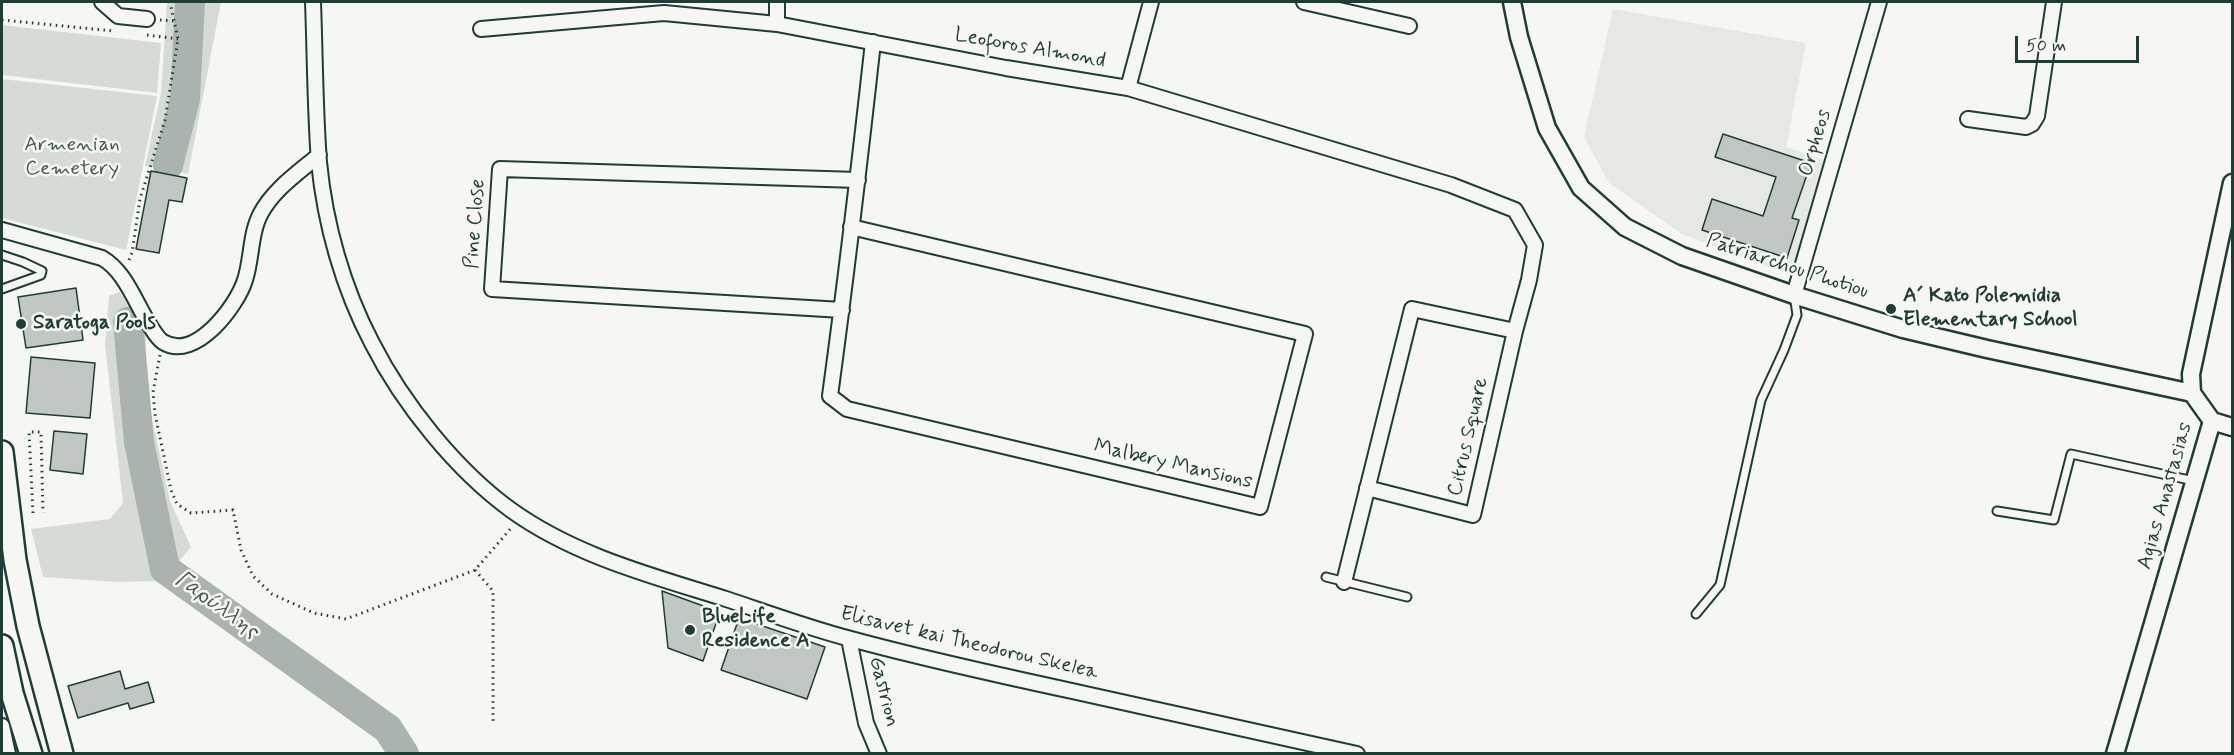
<!DOCTYPE html>
<html>
<head>
<meta charset="utf-8">
<style>
  body { margin:0 }
  #map { position:relative; width:2234px; height:755px; overflow:hidden; background:#f6f6f2; font-family:Mynerve,sans-serif }
  canvas { display:block }
  .frame { position:absolute; inset:0; border:3px solid #1f3d34; pointer-events:none }
  .scale { position:absolute; left:2015px; top:36px; width:124px; height:27px; box-sizing:border-box; border:3px solid #1f3d34; border-top:0; padding-left:8px; font-size:18px; line-height:21px; white-space:nowrap; color:#1f3d34; -webkit-text-stroke:4px #f6f6f2; paint-order:stroke }
</style>
</head>
<body>
<div id="map">
<canvas width="2234" height="755"></canvas>
<div class="frame"></div>
<div class="scale">50 m</div>
</div>
<script>
const c = document.querySelector('canvas').getContext('2d');
c.lineJoin = 'round';
function paint(path, color) { c.fillStyle = color; c.fill(path, 'evenodd'); }
function trace(path, color, width, dash) { c.strokeStyle = color; c.lineWidth = width; c.lineCap = dash ? 'butt' : 'round'; c.setLineDash(dash || []); c.stroke(path); }
function label(font, color, halo, rows, align = 'center') {
  c.font = font + ' Mynerve,sans-serif'; c.lineWidth = 5; c.setLineDash([]); c.textBaseline = 'middle'; c.strokeStyle = halo; c.fillStyle = color; for (const [text, x, y, turn = 0] of rows) {
    c.save(); c.translate(x, y); c.rotate((+turn || 0) * Math.PI / 180); c.textAlign = isNaN(turn) ? turn : align; if (halo) c.strokeText(text, 0, 0); c.fillText(text, 0, 0); c.restore();
  }
}
const built = new Path2D(`
  M1613,9L1806,43L1786,147L1827,161L1790,275L1682,234L1609,183L1584,137Z`);
const green = new Path2D(`
  M167,2H221L188,174L145,166L161,93Z
  M2,25L161,43L157,93L2,75Z
  M2,79L157,96L126,250L2,218Z
  M120,292L146,334L145,386L170,501L191,547L162,581L118,582L43,577L31,529L110,519L123,503L105,344L109,296Z`);
const river = new Path2D(`
  M168,165L185,99L190,2
  M128,322L139,442L165,569L388,729L404,754`);
const building = new Path2D(`
  M1723,134L1811,163L1792,218L1799,220L1787,258L1702,230L1712,199L1763,216L1776,177L1715,157Z
  M151,171L187,178L182,202L169,200L159,253L136,249Z
  M76,288L83,340L26,348L18,297Z
  M31,357L95,363L90,418L26,413Z
  M54,431L87,434L83,474L50,470Z
  M662,591L720,612L703,661L668,648Z
  M739,618L825,647L807,699L721,670Z
  M120,671L125,689L148,682L154,702L130,709L128,703L78,718L68,686Z`);
const path = new Path2D(`
  M2,20L114,31
  M160,20L174,21
  M147,35L178,39
  M129,260L132,253L140,199L165,120L178,39L170,2
  M160,355L153,392L155,414L171,490L177,504L191,513L233,510L241,550L253,576L272,594L314,613L346,619L475,570L512,527
  M33,513L29,432H41L43,513
  M475,570L493,591V724`);
const service = new Path2D(`
  M2,255L23,262L42,271L41,275L2,289
  M1997,511L2054,520L2071,454L2194,481
  M1326,577L1407,597
  M1696,614L1720,585L1761,400L1784,350L1797,315L1794,295`);
const minor = new Path2D(`
  M102,2L118,16L147,19
  M313,2C315,55 315,109 319,162C325,224 343,288 372,343C403,404 456,470 511,510C575,556 653,576 726,599C768,613 809,628 851,639C924,659 998,675 1072,691C1167,712 1262,733 1357,754
  M777,2V24
  M1304,2L1409,26
  M481,29L664,13L777,24L1006,68L1128,88L1451,185L1515,210L1535,245L1529,280L1515,331L1473,515L1367,488
  M1128,88L1151,2
  M1968,119L2026,127L2032,124L2037,116L2054,2
  M851,227L1305,334L1260,507L847,409L830,396C846,278 860,160 873,42
  M2,230L102,258C125,271 135,302 149,324C153,330 157,338 163,342C195,362 237,306 245,280C252,259 250,233 261,213C274,189 298,173 319,155
  M1794,295L1879,2
  M842,310L492,289L500,169L858,180
  M1344,582L1412,309L1515,331
  M849,639L866,723L879,754
  M2,726L8,754`);
const tertiary = new Path2D(`
  M1512,2L1519,37L1547,128L1581,188L1625,227L1682,256L1794,295L1903,329L1987,349L2192,393
  M2212,421L2192,393L2191,374L2232,183
  M2212,421L2232,427
  M2115,754L2212,421`);
const primary = new Path2D(`
  M2,452L15,560L28,626L62,754
  M2,646L12,693L31,754`);
const markers = [
  [1891,309,6,"#1f3d34"],
  [21,324,6,"#1f3d34"],
  [690,630,6,"#1f3d34"]
];
const streetNames = [
  ["Leoforos Almond",1030,49,10],
  ["Orpheos",1816,143,-74],
  ["Pine Close",476,224,-86],
  ["Patriarchou Photiou",1787,267,18],
  ["Citrus Square",1469,437,-77],
  ["Malbery Mansions",1173,465,13],
  ["Agias Anastasias",2166,496,-74],
  ["Elisavet kai Theodorou Skelea",969,644,13],
  ["Gastrion",883,692,76]
];
const parkNames = [
  ["Armenian",72,146],
  ["Cemetery",72,170]
];
const poiNames = [
  ["A´ Kato Polemidia",1903,297],
  ["Elementary School",1903,321],
  ["Saratoga Pools",33,324],
  ["BlueLife",702,618],
  ["Residence A",702,642]
];
const waterNames = [
  ["Γαρύλλης",216,606,36]
];
paint(built, '#e6e8e4');
paint(green, '#d6dbd6');
trace(river, '#aab3ae', 30);
paint(building, '#c1c8c3');
trace(building, '#1f3d34', 1.5);
trace(service, '#1f3d34', 11);
trace(minor, '#1f3d34', 18);
trace(tertiary, '#1f3d34', 21);
trace(primary, '#1f3d34', 26);
trace(path, '#1f3d34', 3, [1.5, 4.5]);
trace(service, '#f6f6f2', 7);
trace(minor, '#f6f6f2', 14);
trace(tertiary, '#f6f6f2', 16);
trace(primary, '#f6f6f2', 21);
for (const [x, y, r, color] of markers) { const dot = new Path2D(); dot.arc(x, y, r, 0, 2 * Math.PI); c.fillStyle = color; c.fill(dot); trace(dot, '#f6f6f2', 2); }
label('21px', '#1f3d34', '#f6f6f2', streetNames);
label('21px', '#445d54', '#f6f6f2', parkNames);
label('bold 21px', '#1f3d34', '#f6f6f2', poiNames, 'left');
label('italic 22px', '#425a52', '#f6f6f2', waterNames);
</script>
</body>
</html>
